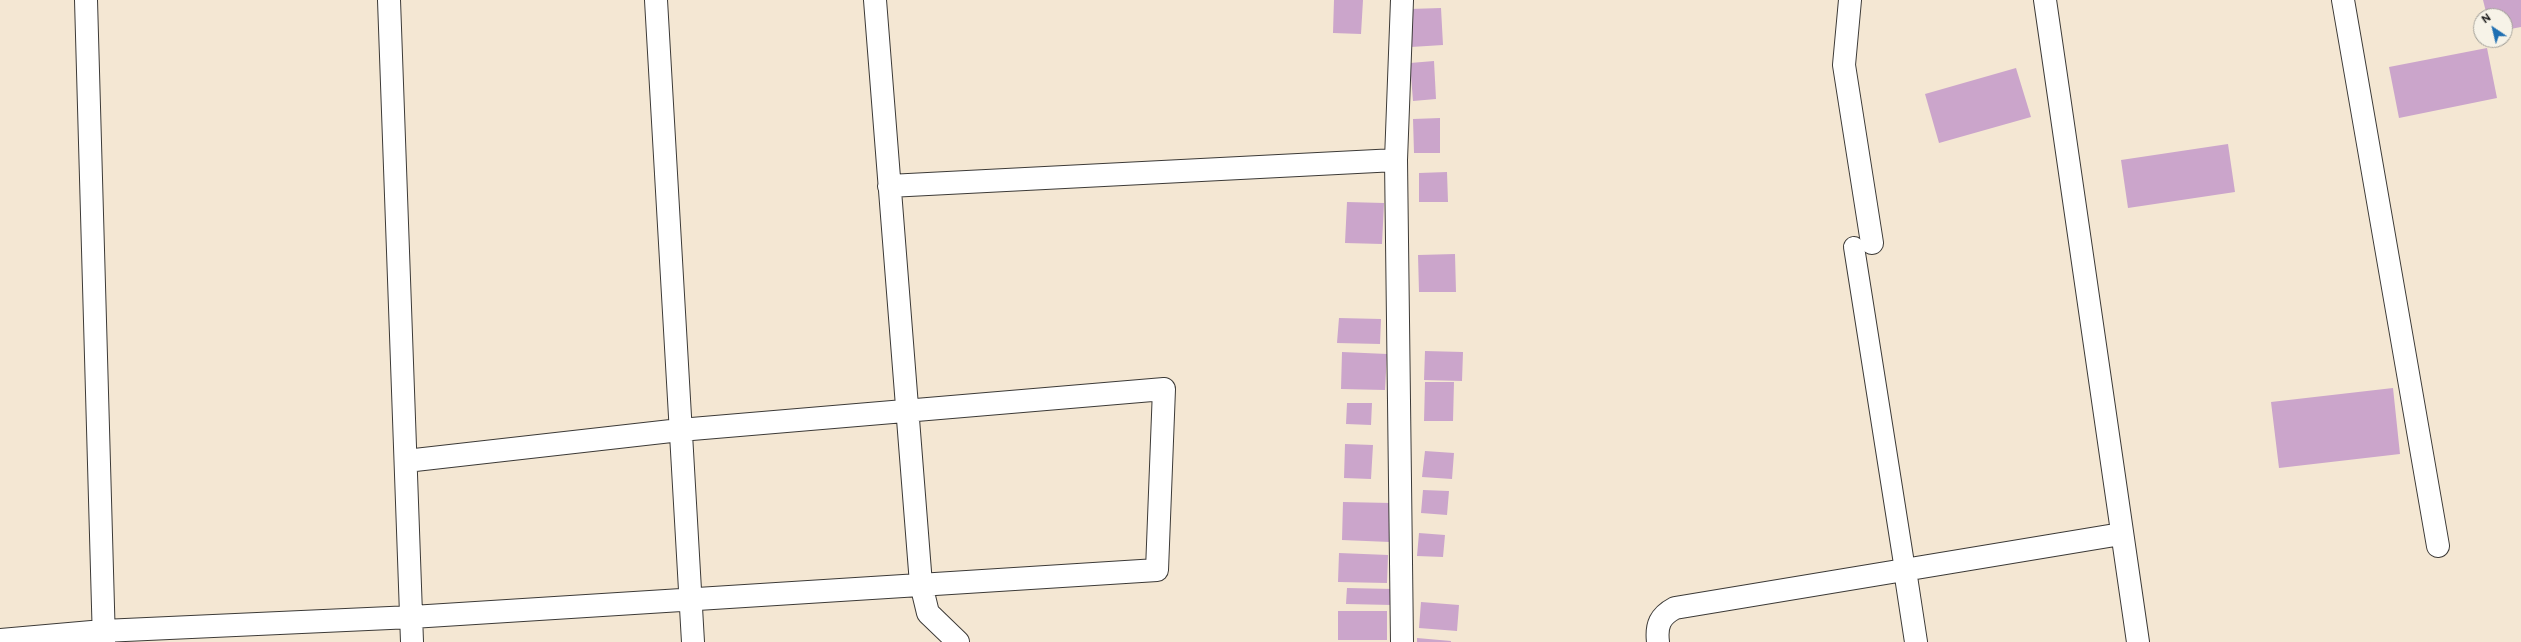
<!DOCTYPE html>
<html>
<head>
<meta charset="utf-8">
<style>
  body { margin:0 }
  #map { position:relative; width:2521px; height:642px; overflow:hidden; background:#f4e7d3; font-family:"Balsamiq Sans",sans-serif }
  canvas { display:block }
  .north { position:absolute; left:2473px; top:8px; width:40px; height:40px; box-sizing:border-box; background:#f7f3e8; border:1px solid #9f9d96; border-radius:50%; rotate:325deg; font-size:11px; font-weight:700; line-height:16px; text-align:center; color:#1c1c1c }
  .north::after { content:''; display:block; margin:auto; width:14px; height:18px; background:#1f6fb2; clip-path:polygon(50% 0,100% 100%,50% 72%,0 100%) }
</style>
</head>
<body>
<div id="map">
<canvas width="2521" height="642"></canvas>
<div class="north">N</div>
</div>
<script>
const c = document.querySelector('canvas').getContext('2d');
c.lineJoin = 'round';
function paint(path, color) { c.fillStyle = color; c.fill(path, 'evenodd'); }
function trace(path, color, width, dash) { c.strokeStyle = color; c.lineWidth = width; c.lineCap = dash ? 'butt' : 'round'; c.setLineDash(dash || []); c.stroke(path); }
const building = new Path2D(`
  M1334,0H1363L1361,34L1333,33Z
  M2483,0H2521V27L2505,30V16H2487Z
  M1441,8L1443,45L1411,47L1409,9Z
  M2487,48L2497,98L2399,118L2389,67Z
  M1434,61L1436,99L1413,101L1410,63Z
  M2016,68L2031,117L1939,143L1925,94Z
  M1440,118V153H1414L1413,119Z
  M2228,144L2235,192L2128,208L2121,160Z
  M1447,172L1448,202H1419V173Z
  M1347,202L1384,203L1382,244L1345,243Z
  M1455,254L1456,292H1419L1418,255Z
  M1339,318L1381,319L1380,344L1337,343Z
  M1425,351L1463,352L1462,381L1424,380Z
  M1342,352L1387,354L1385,390L1341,389Z
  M1425,382H1454L1453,421H1424Z
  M2393,388L2400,454L2279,468L2271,402Z
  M1347,403H1372L1371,425L1346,424Z
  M1345,444L1373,445L1371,479L1344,478Z
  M1425,451L1454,453L1452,479L1422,477Z
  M1423,490L1449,491L1447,515L1421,513Z
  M1343,502L1391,503L1390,542L1342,540Z
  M1419,533L1445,535L1443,557L1417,556Z
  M1339,553L1388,555L1387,583L1338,582Z
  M1347,588L1393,589L1392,605L1346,604Z
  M1421,602L1459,605L1457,631L1419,628Z
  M1338,611H1387V640H1338Z
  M1417,638L1451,641V642H1417Z`);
const lane = new Path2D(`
  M1854,247L1905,570`);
const street = new Path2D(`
  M86,0L104,642
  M389,0L412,642
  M656,0L693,642
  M875,0L921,584L928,613L958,642
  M1402,0L1396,160L1402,642
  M1850,0L1844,65L1872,243
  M2045,0L2138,642
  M2343,0L2438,546
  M889,186L1396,160
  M1905,570L1916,642
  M0,640L103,631L412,617L1157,570L1164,389L680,430L406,461
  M1658,642C1656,625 1660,616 1675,608L2121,534`);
paint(building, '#cba5cb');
trace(lane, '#3c3a37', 22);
trace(street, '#3c3a37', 24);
trace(lane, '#fff', 20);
trace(street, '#fff', 22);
</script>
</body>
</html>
